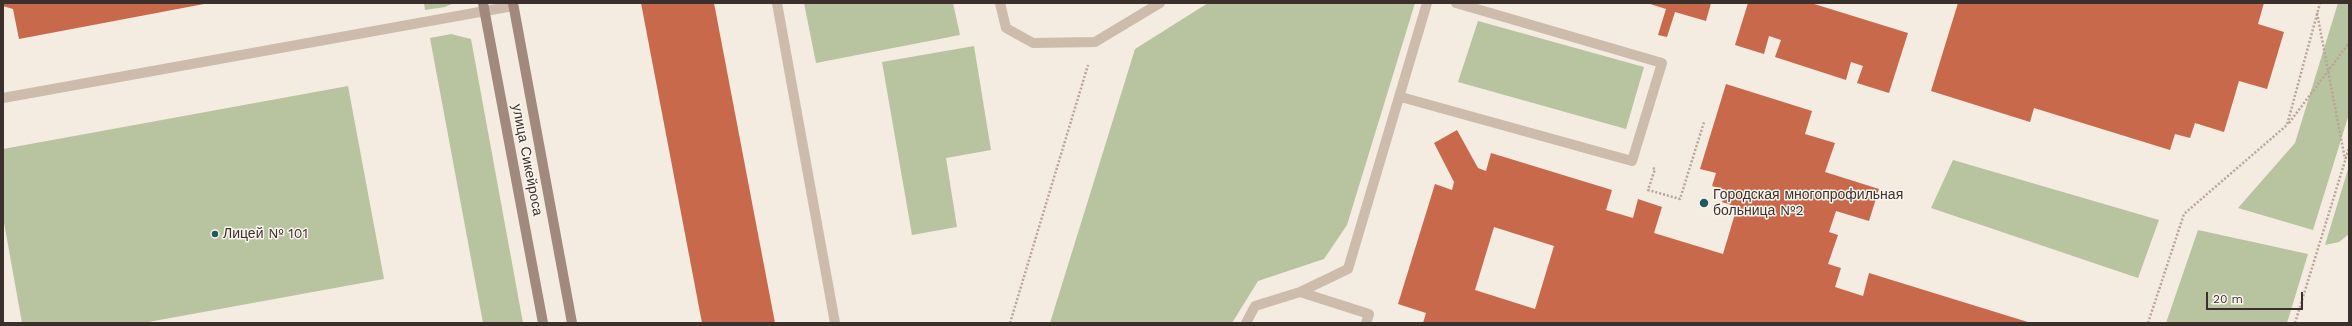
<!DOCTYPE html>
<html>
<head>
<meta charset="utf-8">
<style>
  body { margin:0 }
  #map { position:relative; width:2352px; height:326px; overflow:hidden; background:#f4ebe1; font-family:"Work Sans",sans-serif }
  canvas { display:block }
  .frame { position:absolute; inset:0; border:4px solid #3b302b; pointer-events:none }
  .scale { position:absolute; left:2206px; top:292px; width:97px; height:18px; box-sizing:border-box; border:2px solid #3b302b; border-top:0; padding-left:5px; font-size:12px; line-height:14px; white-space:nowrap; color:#3b302b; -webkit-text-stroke:3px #fbf5ee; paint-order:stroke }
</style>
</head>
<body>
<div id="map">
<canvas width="2352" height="326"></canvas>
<div class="frame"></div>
<div class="scale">20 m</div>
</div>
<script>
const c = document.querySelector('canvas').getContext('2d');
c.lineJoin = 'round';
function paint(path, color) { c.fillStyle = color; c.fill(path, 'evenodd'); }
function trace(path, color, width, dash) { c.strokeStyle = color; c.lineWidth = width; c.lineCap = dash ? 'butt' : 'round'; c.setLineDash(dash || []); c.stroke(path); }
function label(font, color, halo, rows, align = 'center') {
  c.font = font + ' "Work Sans",sans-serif'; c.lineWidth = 3; c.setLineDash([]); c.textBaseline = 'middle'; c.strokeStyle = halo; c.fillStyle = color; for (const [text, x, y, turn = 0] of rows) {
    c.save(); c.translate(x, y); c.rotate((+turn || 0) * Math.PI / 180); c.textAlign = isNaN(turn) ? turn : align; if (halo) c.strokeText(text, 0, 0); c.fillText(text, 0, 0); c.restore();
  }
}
const green = new Path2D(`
  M424,3H454L445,7L425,10Z
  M804,3H953L960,35L816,63Z
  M1208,3H1415L1347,225L1324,259L1258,281L1232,323H1050L1135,49Z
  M2338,3H2349V114L2313,230L2238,208L2295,143Z
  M1478,21L1644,67L1626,129L1458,82Z
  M451,34L471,39L523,323H483L430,38Z
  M974,46L991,150L946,158L957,227L912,235L882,62Z
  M348,86L384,279L143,323H22L3,217V149Z
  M1953,160L2159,220L2138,278L1931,208Z
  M2349,166V234L2339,242L2325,245Z
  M2198,230L2308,254L2287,323H2166Z`);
const building = new Path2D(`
  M3,3H204V4L19,39L13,9L3,6Z
  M641,3H714L775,323H702Z
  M1647,3H1711L1706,21L1675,12L1667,37L1658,35L1666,9Z
  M1748,3H1811L1908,33L1889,93L1857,83L1863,66L1851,62L1846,80L1775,57L1781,40L1769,36L1764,54L1735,45Z
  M1958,3H2264L2258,24L2284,32L2267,89L2239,81L2224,132L2195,123L2190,138L2175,134L2170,150L2034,108L2030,122L1931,91Z
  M1726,84L1812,111L1805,134L1835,143L1825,172L1879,189L1869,221L1836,211L1829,232L1838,235L1828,264L1841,268L1835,287L1863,296L1869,273L2031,323H1423L1426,313L1398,304L1435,184L1452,190L1454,182L1434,143L1457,130L1478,168L1486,171L1491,153L1612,190L1606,210L1633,218L1638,199L1662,207L1654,233L1723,254L1737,207L1722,202L1726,190L1712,186L1716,173L1700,169ZM1494,227L1554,246L1535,309L1475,290Z`);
const path = new Path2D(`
  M2317,13L2345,159
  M2289,123L2349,43
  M1653,168L1655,169L1648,190L1680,199L1704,122
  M1010,323L1088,65
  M2148,323L2184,214L2287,125L2320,3
  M2295,323L2349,148`);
const lane = new Path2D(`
  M777,3L835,323
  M1000,3L1006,28L1033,43L1095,42L1160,3
  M1401,97L1632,161L1662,63L1456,3
  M3,98L513,6
  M1300,292L1369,314L1366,323
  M1246,323L1255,306L1300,292L1348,269L1427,3`);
const secondary = new Path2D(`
  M483,3L543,323
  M513,3L572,323`);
const markers = [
  [1704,203,5,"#1f5a5e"],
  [215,234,4,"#1f5a5e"]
];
const streetNames = [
  ["улица Сикейроса",527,160,79]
];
const poiNames = [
  ["Городская многопрофильная",1713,195],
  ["больница №2",1713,211],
  ["Лицей № 101",223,234]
];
paint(green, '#b8c4a0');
paint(building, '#c8694b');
trace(path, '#b9a596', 2.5, [2, 2]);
trace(lane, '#cdbbac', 10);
trace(secondary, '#a18a7d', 10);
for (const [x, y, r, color] of markers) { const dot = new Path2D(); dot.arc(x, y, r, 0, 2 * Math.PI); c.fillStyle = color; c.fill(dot); trace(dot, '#fbf5ee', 1.5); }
label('14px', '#3b302b', '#fbf5ee', streetNames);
label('14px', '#3b302b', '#fbf5ee', poiNames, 'left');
</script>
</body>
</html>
